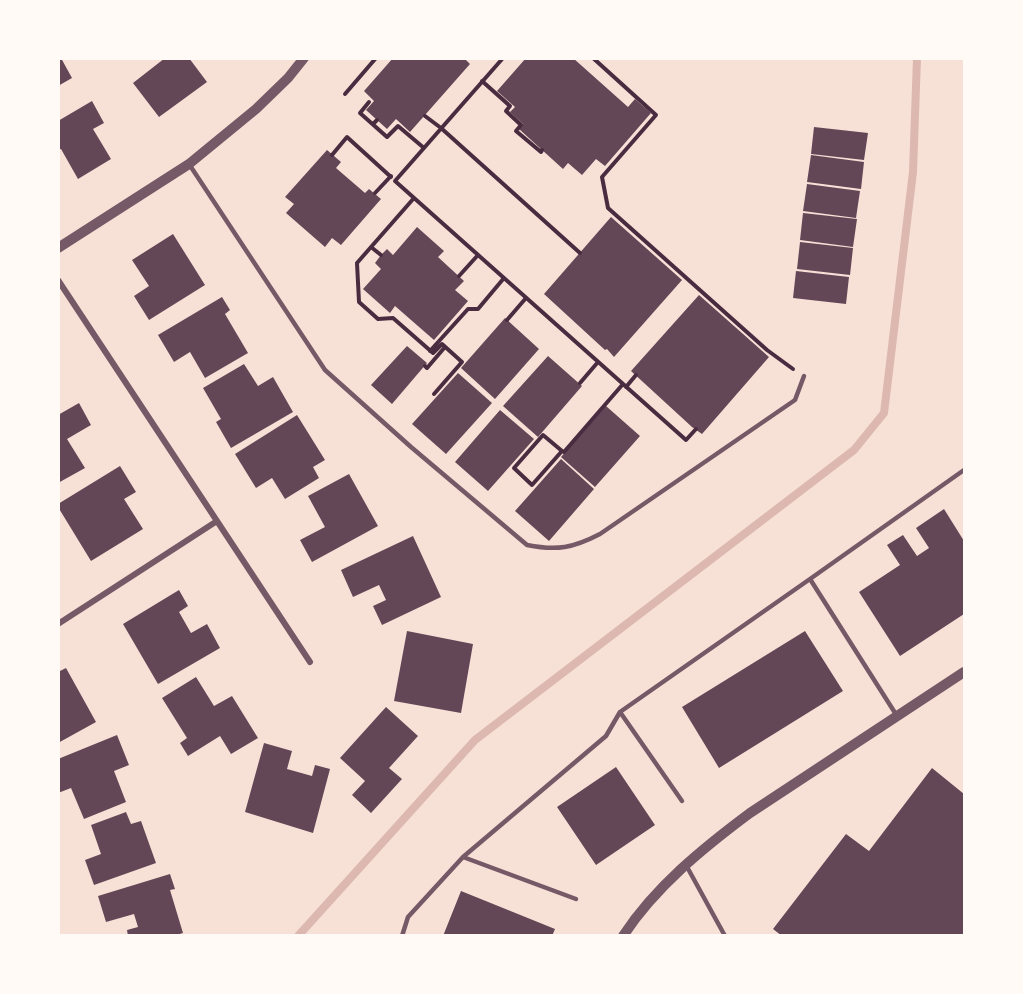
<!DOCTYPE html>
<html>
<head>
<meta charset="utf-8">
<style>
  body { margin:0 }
  #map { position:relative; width:1023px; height:994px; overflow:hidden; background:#f7e1d7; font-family:"Work Sans",sans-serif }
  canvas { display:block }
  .frame { position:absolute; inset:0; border:60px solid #fffaf5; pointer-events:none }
</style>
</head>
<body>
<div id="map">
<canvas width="1023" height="994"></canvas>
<div class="frame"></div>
</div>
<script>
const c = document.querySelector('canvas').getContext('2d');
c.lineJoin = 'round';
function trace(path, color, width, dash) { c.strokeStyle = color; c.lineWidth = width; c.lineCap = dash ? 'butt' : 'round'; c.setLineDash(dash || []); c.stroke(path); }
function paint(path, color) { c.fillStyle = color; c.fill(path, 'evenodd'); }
const stream = new Path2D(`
  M298,936L475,740L854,450L884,413L913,172L917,58`);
const building = new Path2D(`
  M58,58H61L72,78L58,86Z
  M165,58H189L207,82L159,117L133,83Z
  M393,58H464L470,64L410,132L396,119L387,129L366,110L374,101L364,91Z
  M526,58H573L628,107L635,99L651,113L605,166L596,159L582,175L568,163L563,169L519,129L523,124L510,112L515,107L497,91Z
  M92,101L104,123L93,129L111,159L78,179L61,149L58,150V121Z
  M814,127L868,133L864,160L811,154Z
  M327,150L341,162L336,168L365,193L369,189L381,199L341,245L332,238L325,247L286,213L294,204L285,197Z
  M811,155L864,162L861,189L807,182Z
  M807,184L860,191L856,218L803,211Z
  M803,213L857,219L853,247L800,240Z
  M611,217L682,280L614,357L607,349L605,350L544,294Z
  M417,227L444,251L438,257L464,281L455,290L468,301L434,340L395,306L390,313L363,289L381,269L375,263L381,255L387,249L393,255Z
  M173,234L205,285L149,320L134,296L149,286L132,260Z
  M800,242L853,248L850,275L797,269Z
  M796,271L849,277L846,304L793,298Z
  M699,295L769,357L702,434L692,427L631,371Z
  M222,297L230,310L225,314L248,353L205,378L190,352L174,362L158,335Z
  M505,318L539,349L495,399L461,368Z
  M407,346L427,363L392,404L371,385Z
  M548,356L582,386L538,437L503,406Z
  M244,364L258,386L273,377L293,412L231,448L216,422L221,419L203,388Z
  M458,373L492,403L446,454L412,424Z
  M79,403L91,425L67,439L85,468L58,483V415Z
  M606,406L640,436L595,487L561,457Z
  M500,410L534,439L488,491L455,462Z
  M297,415L325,460L313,467L319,478L285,499L272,478L256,488L235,454Z
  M561,459L594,489L549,541L515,511Z
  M120,466L136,492L124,499L143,529L91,561L58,507V504Z
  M349,474L378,526L312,562L300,540L325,527L308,496Z
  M944,509L964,541V614L900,656L859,592L900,565L887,545L903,535L917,556L929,548L916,528Z
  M413,536L441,597L382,625L373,606L386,600L379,585L353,597L341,570Z
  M179,590L188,606L179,612L191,633L207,624L220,648L158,684L123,624Z
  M407,631L473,644L461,713L394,701Z
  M805,631L843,691L719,768L682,707Z
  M66,668L96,722L58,743V672Z
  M196,677L214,706L232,696L258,738L231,754L220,736L188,756L180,743L187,738L162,698Z
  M386,707L418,736L389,768L402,779L371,813L352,795L365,781L340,758Z
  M117,735L129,765L114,771L126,802L84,819L71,788L58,793V759Z
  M264,743L292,751L287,769L312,776L315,765L330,769L313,833L245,812Z
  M616,767L655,825L596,865L557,807Z
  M932,768L964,794V936H782L773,929L846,834L869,851Z
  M126,812L131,824L141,821L156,863L94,885L85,860L101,854L91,825Z
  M170,874L175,889L170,890L183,933L173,936H128L127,930L138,927L134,914L106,922L98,896Z
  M461,891L555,929L552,936H443Z`);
const path = new Path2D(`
  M503,58L395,181L686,440L696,429
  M593,58L656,115L602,177L608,208L767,350L793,369
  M482,81L510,106L506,111L521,125L516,131L541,152L542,150
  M345,94L376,58
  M369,102L360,113L387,137L398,126L424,148
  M425,116L441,128L580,253
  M373,124L377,120
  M332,155L347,137L391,177
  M375,193L391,176
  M414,198L357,263L359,302L378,319L393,318L433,353L442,344L462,362L434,394
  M371,247L381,255
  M459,276L478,255
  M507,320L526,298
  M430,351L468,309H478L504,278
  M425,366L427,368L445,347
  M580,383L598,362
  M626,387L636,375
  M543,435L562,451L532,485L514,468Z
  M562,451L564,452L623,384`);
const service = new Path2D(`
  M189,164L325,370L411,447L527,545C557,551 573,548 600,534L795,400L804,376
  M897,716L810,579L964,470
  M682,801L620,712L810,579
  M686,865L725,936
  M576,899L463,857L606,736L620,712
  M402,936L408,917L463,857`);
const minor = new Path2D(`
  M58,280L310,662
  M58,624L217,521`);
const tertiary = new Path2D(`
  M58,248L189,164L256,109L288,78L304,58
  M623,936C655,887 703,848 750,813L964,672`);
trace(stream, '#dcb8b0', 8);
paint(building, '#644757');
trace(path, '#4a2c40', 4);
trace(service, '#755966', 4.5);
trace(minor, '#755966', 6);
trace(tertiary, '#755966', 10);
</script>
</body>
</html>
